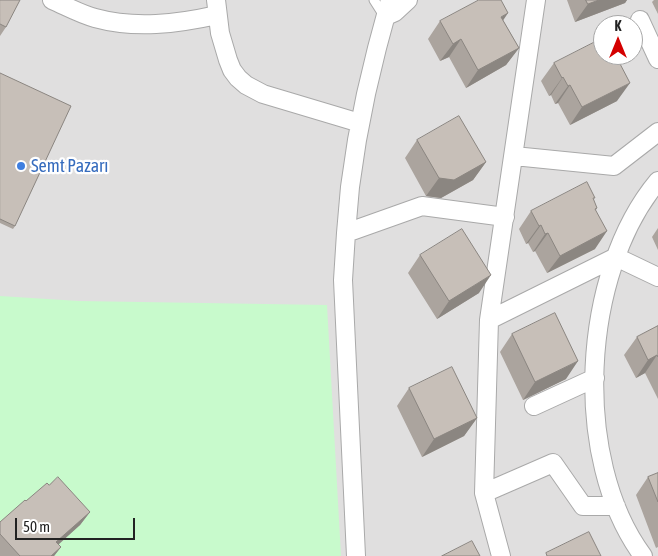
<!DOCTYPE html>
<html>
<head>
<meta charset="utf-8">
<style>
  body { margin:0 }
  #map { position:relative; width:658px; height:556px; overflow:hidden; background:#f2efe9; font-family:"Asap Condensed",sans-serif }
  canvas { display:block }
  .north { position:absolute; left:593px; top:15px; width:50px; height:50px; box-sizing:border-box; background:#fff; border:1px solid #a7a7a7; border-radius:50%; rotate:0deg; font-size:14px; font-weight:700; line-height:20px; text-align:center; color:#222 }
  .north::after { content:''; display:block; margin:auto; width:18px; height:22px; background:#d40000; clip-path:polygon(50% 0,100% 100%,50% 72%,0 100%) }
  .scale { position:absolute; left:15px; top:518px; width:120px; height:22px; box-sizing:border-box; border:2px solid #222; border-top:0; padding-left:6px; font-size:15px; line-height:18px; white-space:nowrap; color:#222; -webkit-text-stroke:4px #fff; paint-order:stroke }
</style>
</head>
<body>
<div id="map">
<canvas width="658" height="556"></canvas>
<div class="north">K</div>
<div class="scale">50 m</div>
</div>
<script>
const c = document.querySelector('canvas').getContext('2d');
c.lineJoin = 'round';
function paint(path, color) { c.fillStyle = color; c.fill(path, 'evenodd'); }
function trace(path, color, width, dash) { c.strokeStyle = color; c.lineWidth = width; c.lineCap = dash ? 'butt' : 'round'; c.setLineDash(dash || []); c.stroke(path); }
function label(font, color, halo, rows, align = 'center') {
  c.font = font + ' "Asap Condensed",sans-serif'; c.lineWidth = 4.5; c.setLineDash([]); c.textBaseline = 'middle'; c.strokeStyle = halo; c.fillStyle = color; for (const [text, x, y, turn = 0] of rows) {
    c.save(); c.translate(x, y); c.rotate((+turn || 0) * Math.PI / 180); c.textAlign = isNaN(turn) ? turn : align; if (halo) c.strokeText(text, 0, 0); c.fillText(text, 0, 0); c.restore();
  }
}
const residential = new Path2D(`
  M0,0H658V556H0ZM603,25H633V55H603Z`);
const park = new Path2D(`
  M0,296L79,301L327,305L341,556H0Z`);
const service = new Path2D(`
  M374,0L381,11L386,16`);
const minor = new Path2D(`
  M52,0C66,6 80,14 95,18C135,29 177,24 217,15
  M216,0L220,33L228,60L232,70L238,78L246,85L263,94L360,123
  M386,16L395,12L408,0
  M640,20L658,59
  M514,156L614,166L658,132
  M346,233L422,206L505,217
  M489,320L616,257L658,277
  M534,406L595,378
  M484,493L553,463L583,506H616
  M356,556L343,280L346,233L350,187L357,140L366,94L377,48L390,0
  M501,556L484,493L489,320L536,0
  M643,556C571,459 581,273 658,181`);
const wall = new Path2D(`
  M0,0L6,27L0,36Z
  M567,0H627L625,3L575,22Z
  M654,0H658V14L652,2Z
  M503,20L519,48L506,65L466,88L449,57L440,61L428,39L440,21Z
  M619,62L617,101L570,125L558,103L555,104L551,95L549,96L541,81L554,63Z
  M0,73L15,226L13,229L0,223Z
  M417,140L486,162L473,180L441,198L426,196L405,158Z
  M593,200L597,208L596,210L595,249L547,273L535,251L533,252L528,243L526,244L519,229L531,211Z
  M658,228V250L652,237Z
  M420,255L479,293L437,319L408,273Z
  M658,326V399L645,373L636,378L624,355L637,337Z
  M512,334L566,379L523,400L500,352Z
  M409,388L477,418L464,436L422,457L397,406Z
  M658,473V547L656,548L636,495L648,477Z
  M49,485L90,512L80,525L58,544L61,547L54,556H0V522L26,501Z`);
const shadedWall = new Path2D(`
  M599,0H627L625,3L575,22L588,4Z
  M508,13L496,31L501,17Z
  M461,39L449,57L440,61L453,44Z
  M519,48L506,65L466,88L478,70Z
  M563,77L551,95L549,96L562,78Z
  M630,83L617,101L570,125L582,107Z
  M570,85L558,103L555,104L568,86Z
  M486,162L473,180L441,198L426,196L439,178Z
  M541,225L528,243L526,244L539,226Z
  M607,231L595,249L547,273L560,256Z
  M548,233L535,251L533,252L545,234Z
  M491,275L479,293L437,319L449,301Z
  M657,355L645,373L636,378L648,360Z
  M578,361L566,379L523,400L535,382Z
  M477,418L464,436L422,457L434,439Z
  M90,512L80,525L47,555L56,542Z
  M61,547L54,556H51Z`);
const building = new Path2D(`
  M0,0H20L6,27L0,24Z
  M479,0H501L508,13L501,17L519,48L478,70L461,39L453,44L440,21Z
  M586,0H599L588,4Z
  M603,38V55H618L620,59L618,60L630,83L582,107L570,85L568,86L563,77L562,78L554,63Z
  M0,73L71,106L15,226L0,219Z
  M459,116L486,162L454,180L439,178L417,140Z
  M587,182L595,198H593L597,208L595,209L607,231L560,256L548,233L545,234L541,225L539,226L531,211Z
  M462,229L491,275L449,301L420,255Z
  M555,313L578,361L535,382L512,334Z
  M658,326V357L657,355L648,360L637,337Z
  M452,367L477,418L434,439L409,388Z
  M658,473V502L648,477Z
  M58,477L90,512L56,542L61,547L51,556H20L0,534V522L25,500L26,501L47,483L49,485Z
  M589,532L601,556H547L546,553Z
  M472,541L480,556H442Z`);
const markers = [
  [21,166,5,"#3f7fe0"]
];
const shopNames = [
  ["Semt Pazarı",31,166]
];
paint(residential, '#e0dfdf');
paint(park, '#c8facc');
trace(service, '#a9a9a9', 11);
trace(minor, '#a9a9a9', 20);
trace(service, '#fff', 9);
trace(minor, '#fff', 18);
paint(wall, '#aba49e');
paint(shadedWall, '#8b8681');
paint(building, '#c7bfb8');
trace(building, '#8b8681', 1);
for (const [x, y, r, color] of markers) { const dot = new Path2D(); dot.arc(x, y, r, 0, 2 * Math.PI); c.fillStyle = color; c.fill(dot); trace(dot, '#fff', 2); }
label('18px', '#366cbe', '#fff', shopNames, 'left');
</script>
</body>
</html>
